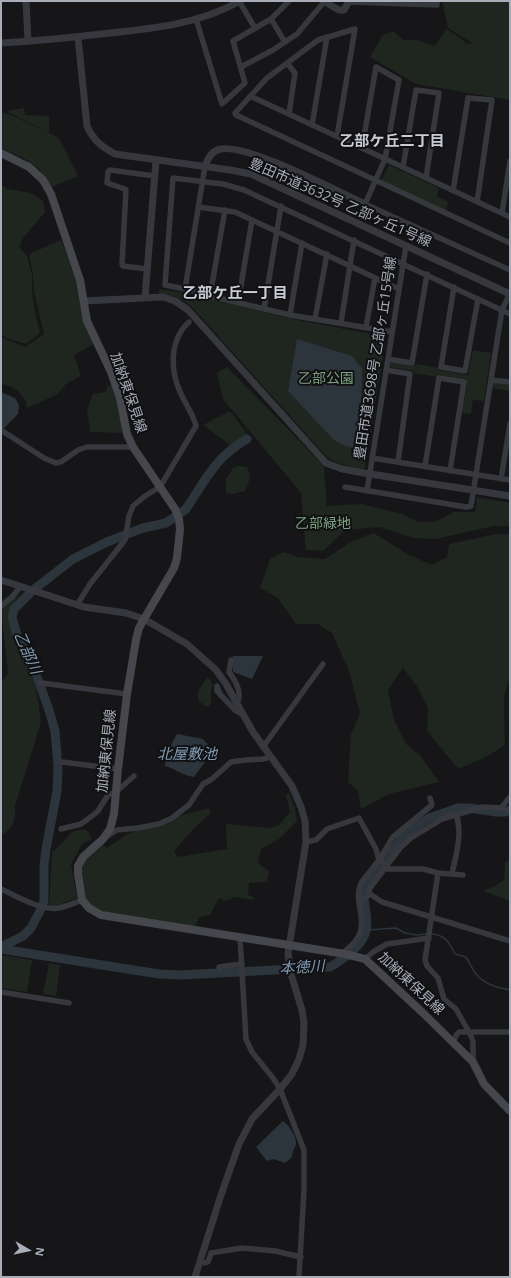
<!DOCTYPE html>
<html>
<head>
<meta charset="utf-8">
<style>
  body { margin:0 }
  #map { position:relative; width:511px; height:1278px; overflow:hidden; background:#161618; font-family:"Open Sans",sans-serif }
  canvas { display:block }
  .frame { position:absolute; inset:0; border:2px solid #a8adb8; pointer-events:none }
  .north { position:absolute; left:8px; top:1230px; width:40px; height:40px; -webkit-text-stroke:3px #111113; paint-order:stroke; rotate:99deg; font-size:11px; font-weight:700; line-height:16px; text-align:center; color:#a8adb8 }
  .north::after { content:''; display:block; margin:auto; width:14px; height:18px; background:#a8adb8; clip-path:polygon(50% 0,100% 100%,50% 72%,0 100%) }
</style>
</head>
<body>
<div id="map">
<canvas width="511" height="1278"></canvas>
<div class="frame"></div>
<div class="north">N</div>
</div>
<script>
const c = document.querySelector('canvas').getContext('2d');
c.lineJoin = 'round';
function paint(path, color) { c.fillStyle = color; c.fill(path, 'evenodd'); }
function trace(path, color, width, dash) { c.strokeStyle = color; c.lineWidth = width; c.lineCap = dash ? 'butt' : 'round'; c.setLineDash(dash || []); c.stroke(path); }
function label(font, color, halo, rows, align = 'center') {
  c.font = font + ' "Open Sans","Noto Sans JP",sans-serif'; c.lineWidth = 4; c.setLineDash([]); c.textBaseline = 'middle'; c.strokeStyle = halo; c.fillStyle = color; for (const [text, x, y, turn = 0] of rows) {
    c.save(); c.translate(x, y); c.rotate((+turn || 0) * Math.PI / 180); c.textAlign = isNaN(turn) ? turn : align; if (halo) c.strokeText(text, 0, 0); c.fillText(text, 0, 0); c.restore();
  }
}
const green = new Path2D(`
  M442,1H510V100L416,84L370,57L382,36L393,31L403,40H417L435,46L447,29L468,44L472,43L448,28Z
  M24,108L25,115L49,116V133L6,111Z
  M1,112L11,115L59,138L78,176L52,187L38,168L25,159L1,148Z
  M389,165L439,188L437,196L448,202L446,211L381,181Z
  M1,185L8,189L31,193L43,201L45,212L24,237L19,247L27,256L32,274V292L36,316L40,333L26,344L7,338L1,334Z
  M61,240L78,281L94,344L74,355L81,376L66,384L58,394L27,408C26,395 15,387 3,384L1,386V337L25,347L44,334L34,292L33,274L29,254Z
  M159,289L179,292L235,305L288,318L386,337L365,467L363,469C349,467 337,464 326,456L191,306C181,298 172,295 159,293Z
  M473,350L491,353L484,401L473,400L471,414L462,413L467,384L466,381L438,375L437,377L414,373V371L389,367V362H391L415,366L417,364L439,368L438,370L468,375Z
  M227,367L324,466L327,506L361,504L402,514L418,522H435L454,512H475L477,497L510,503V526H494L435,539L413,538L380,527L345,530L323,551L306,550L301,493L223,399L217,373Z
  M494,382L510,384V391L493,388Z
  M113,385L118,402L123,430L121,433L90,432L87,410L93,394L106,392L107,386Z
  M230,411L248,435L230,445L203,425Z
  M239,466L247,467C252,475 249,483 245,491L232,494L226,493V479L233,468Z
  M374,533L407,554L432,565L447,557L449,544L496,534H510V681L508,680L504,697L505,745L486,757L458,769L427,731L428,708L416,685L403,668L388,690L394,720L407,745L420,755L439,782L389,794L361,809L358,791L348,782L351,734L360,713L349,671L332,633L318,624H296L278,598L260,588L270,559L284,552L298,557L325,559L350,542Z
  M21,592L10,609L9,619L18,646L30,669L37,693L41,722L15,806C15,821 14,828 1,835V683L8,673L1,610Z
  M208,677L213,685C208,694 215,700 208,707C190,700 199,687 208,677Z
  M289,793L295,808L297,821L279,839L261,849L258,863L269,871L267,882L249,883L248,895L255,898L253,900L235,897L225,901L219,898L210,915L199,917L195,927L101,912L91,906L84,897L81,866L85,859L101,844L107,848C114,844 121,838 128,834C154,822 181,815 209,808L211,813L194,828L174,851L178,857L227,849L226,824L270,828L279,825L290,812L286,795Z
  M84,829L87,830L92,839L82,844L71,864L77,898L58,905L49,906L52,852L58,847L72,832Z
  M510,860V901L483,891L495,886L504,880L505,863Z
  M1,955L32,960L27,992L1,988Z
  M49,963L60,965L56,996L43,994Z`);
const water = new Path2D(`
  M297,339L352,356L362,369L361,414L356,445L353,448L343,445L334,440L288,391Z
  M1,392L15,398L19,405L18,414L3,429L1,428Z
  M233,656H263L252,679L233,672Z
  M177,734L203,739L212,749V752L194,777C183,776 176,769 165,766L166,754Z
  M283,1121C289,1125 297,1137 296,1144C295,1149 292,1152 292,1157L285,1163L273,1159L267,1161L256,1147Z`);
const stream = new Path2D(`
  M367,930L396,928L405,933L417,935L426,934
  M430,934C445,934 449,942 455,954L466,957C470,963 472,969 476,974C484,984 498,988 510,990`);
const river = new Path2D(`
  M1,947L23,936L31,928L41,909L44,901V866L46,849L57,791L58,768L55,731L49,710L36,674L29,657L18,639L12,617L14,609L32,591L73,559L107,542L143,528L166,523L186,509C205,481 215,457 247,439
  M1,949L159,974L181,975L330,967C338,963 343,958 350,953C368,938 369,928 365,906C364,900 363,894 365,888L405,834L429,818L458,808H469L496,812H505L510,810`);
const minor = new Path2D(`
  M239,1L255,28
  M349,2L437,5V1
  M196,19L222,104L245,83L233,41L271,19L289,1
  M271,19L285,42
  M287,63L295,73L289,114
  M241,67L273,50L297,34L324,2
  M250,96L510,217
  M312,125L327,37
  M337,136L355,29L318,40L267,78L235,113L236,115L510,243
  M362,148L376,67L399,80L385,159L365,204L510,270
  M403,167L416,90L439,93L426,178
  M453,191L468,98L492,100L477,202
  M198,207L235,212L399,289
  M502,213L510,161
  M147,269L123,266L122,264L126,190L125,189L107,183L108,172L110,170L155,176
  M454,287L441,367L465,371L478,299
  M185,289L205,166
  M210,296L225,210
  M238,303L252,220
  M264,309L281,206
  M290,315L302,243
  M315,319L327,254
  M341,323L354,240
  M366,327L375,278
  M392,332L290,315L210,296L185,289L165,285L173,178L223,184L244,190L510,314
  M388,359L412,363L427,274
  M386,370L410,374L398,462
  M491,380L510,382
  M1,430L44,458L56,463L61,462L78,450L87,447H133
  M372,458L510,480
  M425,466L439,378L464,382L450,471
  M501,479L510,424
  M345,487L466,507L471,506L502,310L510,293
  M367,491L406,246
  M77,605L90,584L125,540L129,516L133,506L145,496L160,487L196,426C193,414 186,405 181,394C170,371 169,340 189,322
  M1,606L12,597L20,587
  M231,660L229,672C235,680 243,693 237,703
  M41,683L127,694
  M221,696L217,686V691L235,710L242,714
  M263,747L323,664
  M62,762L118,769
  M501,808L510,797
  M61,829L81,824L92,816L98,811L108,795L116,792L134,776
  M106,837L117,830L138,828L159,824L172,818L189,805L203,784L212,779L231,762L246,760L263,759L270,757
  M306,842L316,840L327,829L359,818L376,849L379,860L385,864V869
  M385,869H423L438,873L463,875
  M438,873L425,960L427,966L438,978L444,999L456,1009L469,1032L473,1041V1062
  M452,874C456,854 463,834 456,814
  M1,889C16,896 42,911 58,908C66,907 74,903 82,900
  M370,894L369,891L370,888L400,848L411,838L442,819L482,807L501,808L510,811
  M370,894L382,902L510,941
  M359,902L370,894
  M240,938L246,1039L252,1052L273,1078L280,1089L304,1150V1189L299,1277
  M342,954C348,948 356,943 359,935C367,918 353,900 361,883L379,860L393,837L432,805L430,798
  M365,959L373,952L387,944L429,938
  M219,967L242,964
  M1,992L69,1003
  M453,1042L457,1034L459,1032H510
  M200,1261L205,1263L208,1262L211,1253L242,1248L275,1251L301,1257`);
const tertiary = new Path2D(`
  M26,1L28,41
  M323,1L339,10H344L349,1
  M78,37L87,126C93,140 102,147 115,154L230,170L251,174L510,294
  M1,43C34,41 68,38 101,34C149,29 198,25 240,1
  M205,166C208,158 212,150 221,149C249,144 336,191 365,204
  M145,297L156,160
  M84,301L163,297L175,301L188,310L326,463L342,469L364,473L510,496
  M1,580L84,607L126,613L144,619L187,644L216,670L226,684L253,732L292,786L301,807L305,821L306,842L288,953L291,974L302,1010L304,1023L303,1045L299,1059L292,1074L280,1089L252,1119L239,1144L221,1195L195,1277`);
const secondary = new Path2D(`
  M1,153L29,167L43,180L51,194L80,280L87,321L111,372L120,398L127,434L133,447L175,509L179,519L180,529L177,558L174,568L144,619L139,628L136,640L127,694L118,769L114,814L110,829L103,839L83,857L78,866V874L82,900L89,908L101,915L345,954L365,959L423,1013L473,1062L484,1084L510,1111`);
const streetNames = [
  ["豊田市道3632号 乙部ヶ丘1号線",340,203,24],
  ["豊田市道3698号 乙部ヶ丘15号線",376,358,-81],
  ["加納東保見線",128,393,71],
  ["加納東保見線",107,751,-84],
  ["加納東保見線",411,984,43]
];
const parkNames = [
  ["乙部公園",326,379],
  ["乙部緑地",323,524]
];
const neighbourhoodNames = [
  ["乙部ケ丘二丁目",392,142],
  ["乙部ケ丘一丁目",235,294]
];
const waterNames = [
  ["乙部川",27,653,66],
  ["北屋敷池",187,755],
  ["本徳川",302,968,-3]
];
paint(green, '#1e261f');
paint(water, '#2c353c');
trace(stream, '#2c353c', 1.5);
trace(river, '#2c353c', 9);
trace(minor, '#37383d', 5.5);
trace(tertiary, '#37383d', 7);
trace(secondary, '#45474d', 8);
label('14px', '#a8adb8', '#111113', streetNames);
label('14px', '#7fa381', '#111113', parkNames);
label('bold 15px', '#c9ccd4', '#111113', neighbourhoodNames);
label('italic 15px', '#7f9bb3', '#111113', waterNames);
</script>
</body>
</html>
